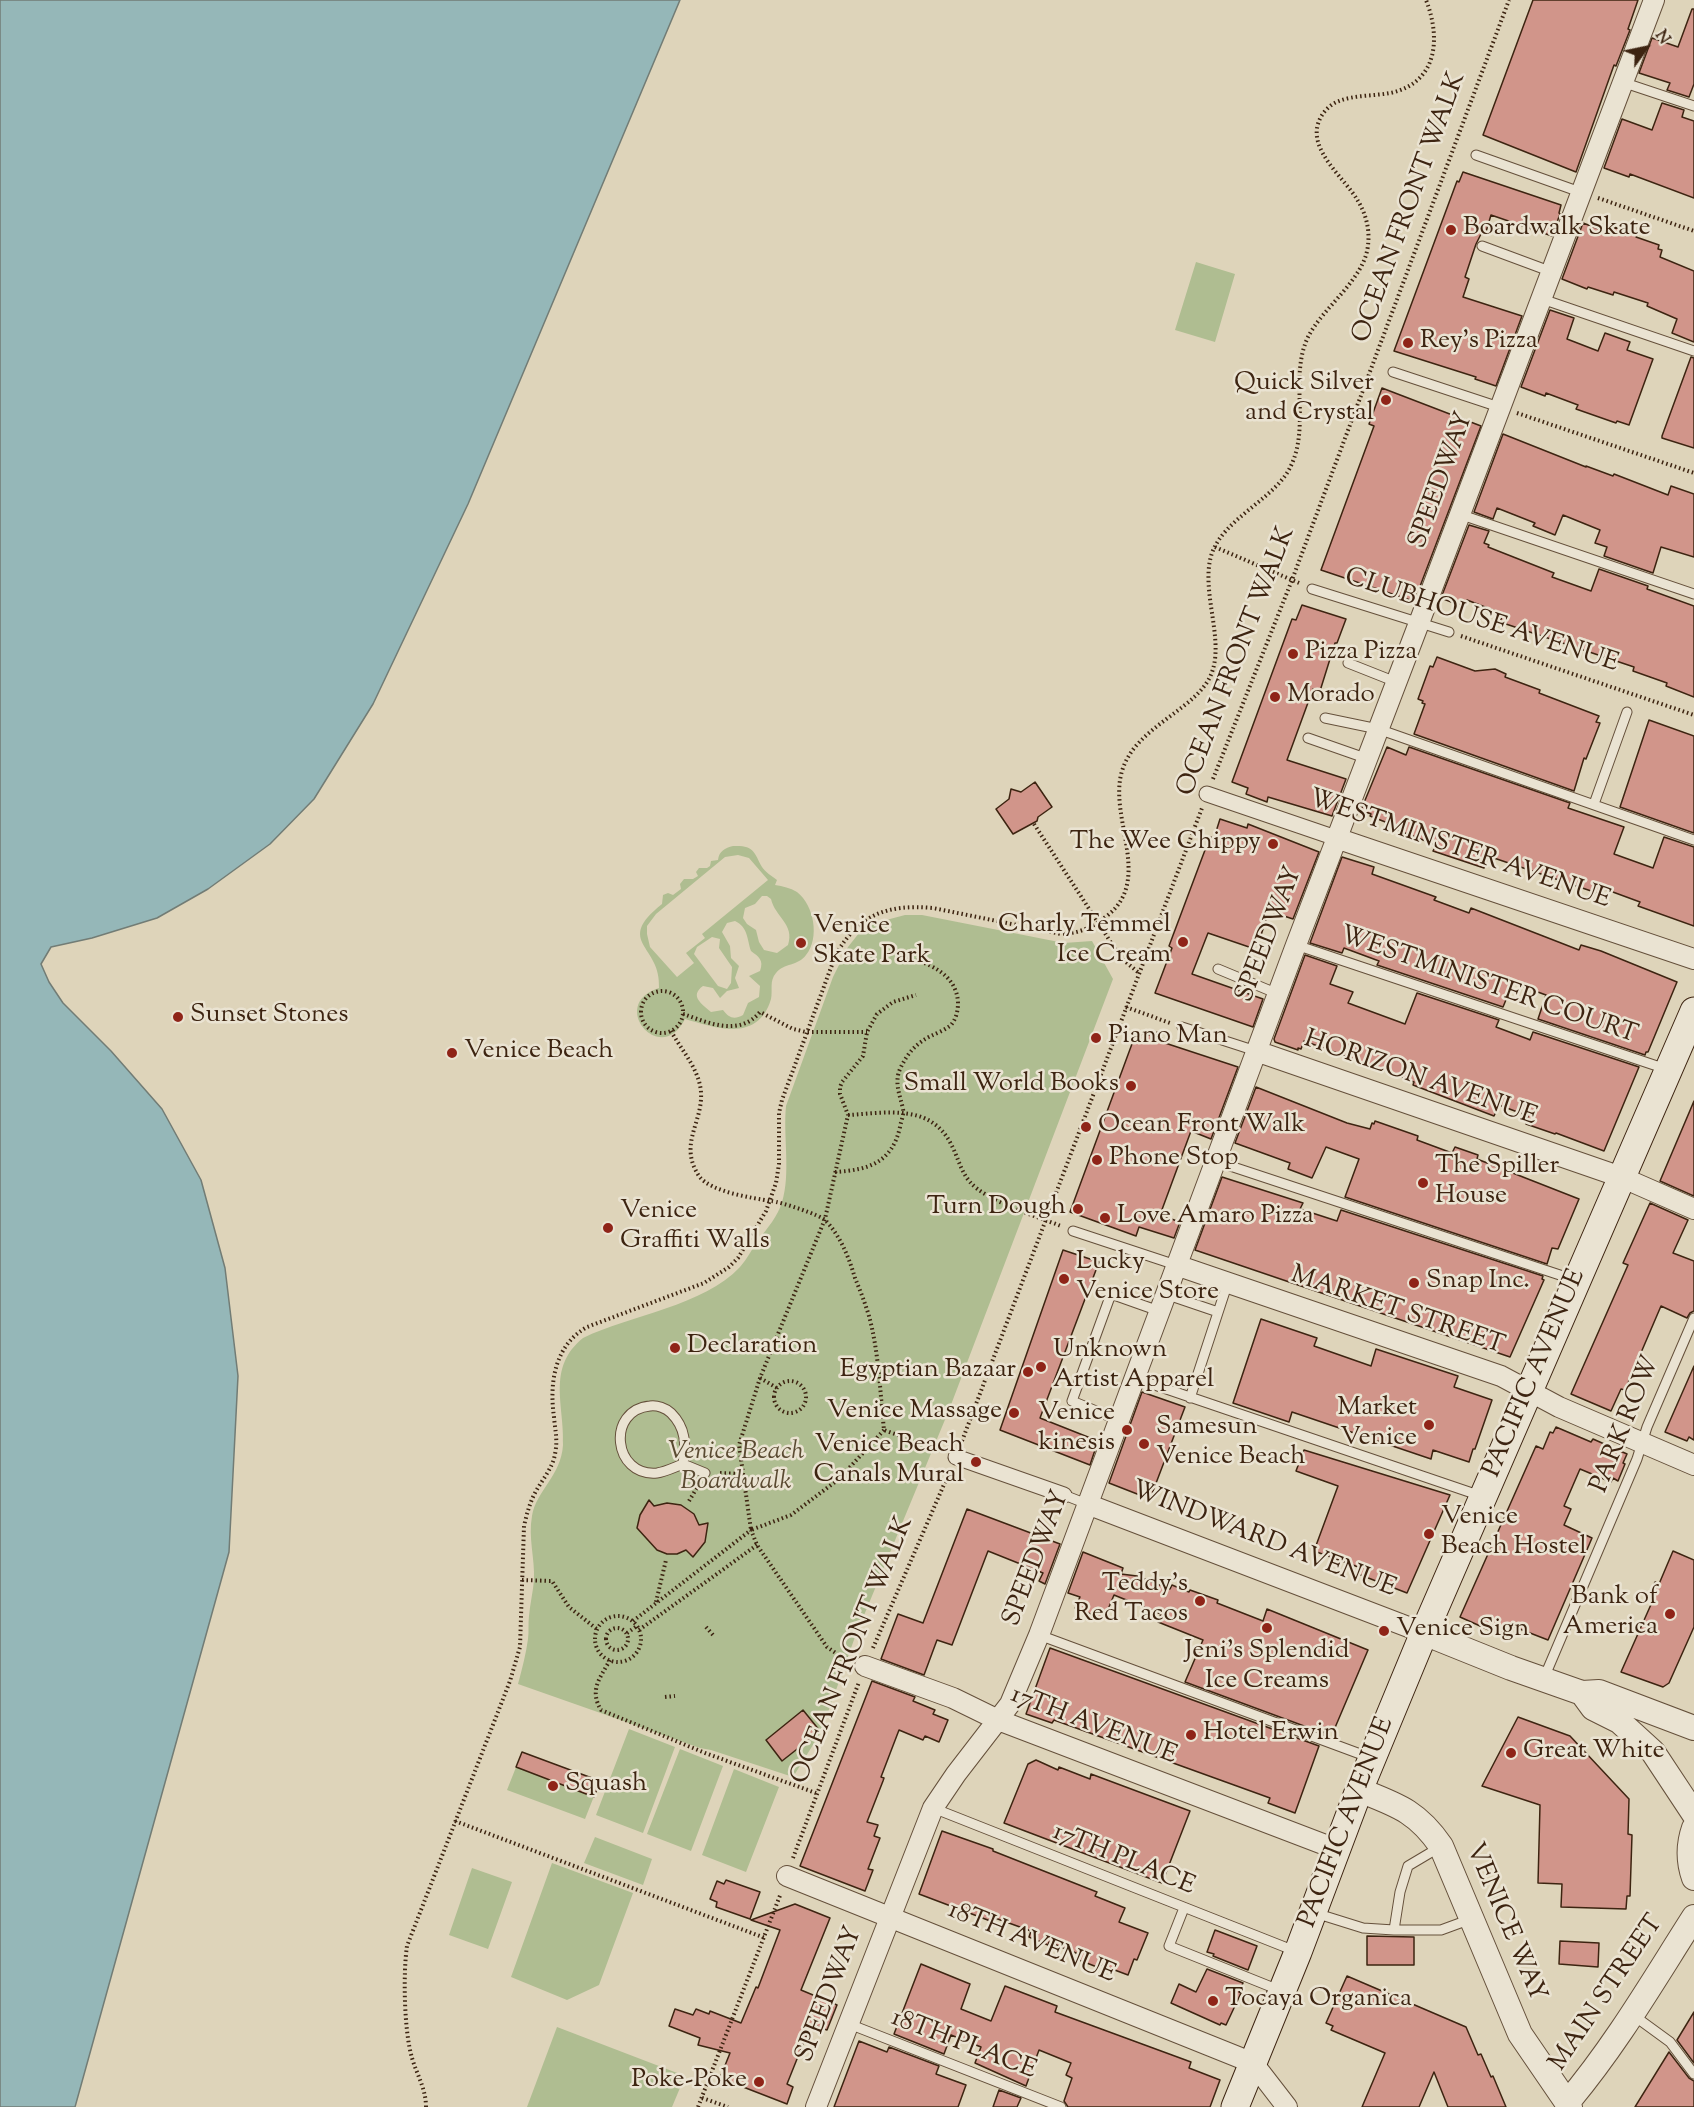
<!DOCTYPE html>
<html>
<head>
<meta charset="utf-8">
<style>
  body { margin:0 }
  #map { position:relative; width:1694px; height:2107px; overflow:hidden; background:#ded4ba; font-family:"Sorts Mill Goudy",serif }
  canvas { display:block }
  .north { position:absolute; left:1616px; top:18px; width:60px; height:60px; -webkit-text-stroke:4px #eae3d2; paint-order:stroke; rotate:57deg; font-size:16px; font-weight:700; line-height:24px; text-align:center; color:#3d2411 }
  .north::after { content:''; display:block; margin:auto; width:21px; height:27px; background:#3d2411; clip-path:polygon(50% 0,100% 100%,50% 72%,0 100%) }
</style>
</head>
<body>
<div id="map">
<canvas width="1694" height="2107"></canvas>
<div class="north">N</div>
</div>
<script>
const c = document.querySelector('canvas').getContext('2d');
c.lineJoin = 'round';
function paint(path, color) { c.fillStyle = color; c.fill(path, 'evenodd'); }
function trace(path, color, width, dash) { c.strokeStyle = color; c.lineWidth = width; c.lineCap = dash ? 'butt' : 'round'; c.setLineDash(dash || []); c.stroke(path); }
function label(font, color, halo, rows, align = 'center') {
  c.font = font + ' "Sorts Mill Goudy",serif'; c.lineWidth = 5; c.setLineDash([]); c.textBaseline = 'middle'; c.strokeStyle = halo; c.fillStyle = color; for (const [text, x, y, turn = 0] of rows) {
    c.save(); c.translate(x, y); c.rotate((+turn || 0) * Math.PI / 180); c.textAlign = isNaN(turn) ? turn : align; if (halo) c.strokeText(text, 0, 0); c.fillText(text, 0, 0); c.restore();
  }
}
const green = new Path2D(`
  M1196,262L1235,274L1215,342L1175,330Z
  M733,846C754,845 754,852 762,867C765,872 772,876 777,880L775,885C783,886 790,888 797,892C814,905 820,938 806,955C798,966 784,963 776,973C769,981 773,990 771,999C758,1043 716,1028 685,1019C661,1068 607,1004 659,988C662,945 613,943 662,904L663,895L668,893L673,895L681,889L680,884L684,879H693L698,876L696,872L699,868H707L710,866L711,861L718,860C719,851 725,848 733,846ZM738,855L749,858L768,880L702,934L705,938L686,953L694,963L677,977L650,947L647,934V926L656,914L725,857ZM762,896H767L771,899C775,917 795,924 788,945L777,953L764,950L759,942L756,930L747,924L743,918L745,908L755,904ZM735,921C748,927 747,939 751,951C759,957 764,960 760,971L749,976L760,986L759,997L748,1003L743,1015C734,1020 729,1018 723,1010L711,1012C702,1004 689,996 703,986L713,988L720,998L727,991L739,988L735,978L739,966L731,958L730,946L722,932L727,923ZM712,937L720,939L719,948L732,967L731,983L727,989L718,986L694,954L697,947Z
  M905,915H922L1064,943L1092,941L1113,979L949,1410L855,1637L821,1732L793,1777L711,1750L700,1748L518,1684C522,1669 526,1654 528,1639C529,1631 528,1624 529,1616C530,1604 533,1592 534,1580C535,1558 528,1538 532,1516C536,1491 561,1476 563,1445C565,1406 546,1368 583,1338C630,1315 704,1306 740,1267C747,1259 752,1249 758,1240C767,1229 778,1216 782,1202C791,1174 783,1136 786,1106L833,977L848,947L859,933L875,923Z
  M629,1729L675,1747L643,1833L596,1815Z
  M680,1749L723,1766L691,1851L647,1834Z
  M522,1752L600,1781L585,1819L507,1790Z
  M734,1769L779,1787L746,1872L702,1855Z
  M595,1837L652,1859L643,1885L584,1863Z
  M552,1863L633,1893L599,1985L567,2000L511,1977Z
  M472,1868L512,1882L488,1949L449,1935Z
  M557,2027L685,2076L672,2107H527Z`);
const water = new Path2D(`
  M0,0H680L468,504L373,704L314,799L270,844L208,889L157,918L92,938L51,947L41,964L49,982L63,1003L111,1051L162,1109L201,1180L225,1268L238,1376L229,1552L75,2107H0Z`);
const building = new Path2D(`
  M1533,0H1638L1628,29L1630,30L1616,66L1614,65L1576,172L1483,135Z
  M1692,9H1694V84L1689,97L1667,90L1670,83L1639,73L1652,38L1678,47Z
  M1662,103L1684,110L1682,117L1694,121V198L1630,174L1629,177L1604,168L1622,119L1652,130Z
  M1463,172L1561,205L1559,213L1560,214L1552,236L1491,215L1485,235L1481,234L1476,244L1465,277L1469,279L1463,297L1522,316L1496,386L1475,379L1476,377L1394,351L1457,181L1459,182Z
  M1583,223L1612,234L1614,227L1637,235L1636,237L1659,245L1658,249L1662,250L1660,257L1694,271V342L1672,333L1677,319L1647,306L1648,303L1614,292L1613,295L1588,287L1587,289L1562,279Z
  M1550,310L1574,318L1567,339L1598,351L1605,333L1630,342L1627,350L1653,359L1629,425L1617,421L1616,423L1576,409L1578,405L1546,393L1545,396L1521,387Z
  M1691,357L1694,358V448L1662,438V436Z
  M1382,388L1481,426L1419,589L1418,588L1413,601L1321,570L1374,426L1369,424Z
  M1503,434L1586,467V466L1613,476L1614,474L1668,495L1671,486L1694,494V557L1661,547L1653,573L1604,556L1607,547L1595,543L1600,530L1563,515L1555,535L1533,526L1535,523L1497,508L1493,519L1474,512Z
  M1469,525L1489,531L1484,543L1489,545L1488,547L1554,573L1552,577L1591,591L1599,569L1648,586L1647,589L1694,606V697L1666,686L1667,683L1633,671L1634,667L1500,622L1503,614L1467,600L1464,607L1441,598Z
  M1302,605L1346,619L1337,643H1335L1320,691L1313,689L1287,760L1346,779L1332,816L1268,797L1267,802L1246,794L1248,788L1232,782L1292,619L1296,620Z
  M1437,657L1475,671L1495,669L1506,674L1505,677L1540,690L1539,693L1599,716L1596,722L1600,723L1586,759L1584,758L1574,791L1414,734L1425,704L1422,703L1423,701L1418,699L1430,666L1433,667Z
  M1649,720L1694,736V833L1620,807Z
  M1387,747L1406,755L1409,747L1570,803L1568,808L1624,827L1614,854L1653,868L1664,837L1694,847V926L1638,906L1640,902L1602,888L1600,894L1488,856L1484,868L1433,851L1436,845L1392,828L1393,825L1370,816L1371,814L1361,810Z
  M1035,782L1052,807L1038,817L1037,821L1013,834L996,809L1009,799L1011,789L1021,792Z
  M1220,819L1247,828L1248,824L1319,852L1293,919L1269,911L1260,938L1256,936L1252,948L1208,933L1192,974L1263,999L1253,1027L1155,993L1172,948L1169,946L1202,858L1210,837L1214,838Z
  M1342,857L1374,867L1372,874L1436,897L1434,900L1469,913L1471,908L1579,950L1581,945L1601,951L1677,982L1648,1052H1646L1645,1055L1538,1019L1546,995L1513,983L1503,1007L1377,965L1379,961L1344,948L1342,953L1310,943Z
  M1305,955L1337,966L1330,984L1353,992L1348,1003L1405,1024L1417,993L1499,1020L1496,1027L1528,1039L1530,1040L1533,1032L1639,1067L1604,1151L1556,1133L1555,1134L1526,1124L1528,1116L1499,1105L1494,1116L1413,1085L1414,1082L1381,1069L1304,1041L1301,1049L1298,1048V1050L1275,1042L1274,1039Z
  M1158,1032L1165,1043L1238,1067L1211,1139L1191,1131L1160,1215L1180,1222L1174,1238L1139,1227L1136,1236L1070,1212L1136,1033L1145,1036Z
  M1256,1087L1347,1123L1370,1129L1372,1123L1374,1124L1375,1121L1418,1136L1417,1140L1452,1153L1455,1147L1478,1155L1477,1159L1579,1199L1558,1249L1552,1248L1547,1264L1345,1197L1359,1159L1326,1147L1312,1178L1288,1169L1290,1163L1235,1143Z
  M1694,1101V1196L1660,1181Z
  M1222,1177L1303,1203L1300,1209L1337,1221L1341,1210L1543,1276L1542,1279L1544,1280L1510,1357L1195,1250Z
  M1650,1203L1688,1220L1673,1253L1694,1261V1311L1690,1313L1687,1318L1661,1306L1625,1390L1621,1389L1611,1411L1571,1394L1628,1265L1623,1263Z
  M1063,1250L1099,1262L1040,1418L1098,1441L1090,1465L1000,1430Z
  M1261,1319L1317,1338L1314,1346L1371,1366L1376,1349L1458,1376L1454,1387L1492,1400L1475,1449H1473L1469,1462L1433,1450L1431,1459L1292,1412L1289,1422L1233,1403Z
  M1694,1366V1440L1689,1437L1687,1441L1665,1432Z
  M1142,1392L1185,1407L1150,1499L1109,1483Z
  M1556,1427L1591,1442L1593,1439L1627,1454L1623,1463L1625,1464L1618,1481L1613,1478L1611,1482L1580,1469L1564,1506L1571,1509L1564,1525L1592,1538L1548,1640L1512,1626L1507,1638L1460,1617L1536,1446L1543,1449L1550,1432L1553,1433Z
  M1304,1450L1450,1495L1407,1593L1358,1574L1361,1568L1314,1551L1338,1486L1296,1471Z
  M649,1500L654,1506L667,1503L681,1505L694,1514L699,1525L708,1523L705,1542L693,1557L686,1550L677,1554H667L657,1550L637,1528L640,1515Z
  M967,1509L1060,1544L1045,1584L1039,1581L1043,1573L988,1551L952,1645L937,1640L924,1675L881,1659L898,1614L923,1623Z
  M1673,1551L1694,1560V1627L1669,1683L1663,1687L1621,1672L1653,1600L1648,1598L1655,1582L1659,1584Z
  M1083,1552L1123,1568L1121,1574L1137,1576L1170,1589L1172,1585L1189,1592L1190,1590L1218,1600L1217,1603L1263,1621L1267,1609L1368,1650L1334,1730L1325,1727L1323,1733L1185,1682L1203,1640L1158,1622L1161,1614L1114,1595L1104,1619L1075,1608L1080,1597L1068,1593Z
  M1050,1648L1319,1746L1295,1813L1268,1803L1270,1798L1054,1720L1052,1723L1026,1714Z
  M872,1681L915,1697L913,1701L935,1710L933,1714L948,1720L939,1742L925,1736L923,1740L899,1730L881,1777L884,1778L883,1781L867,1822L878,1825L874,1836L880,1838L868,1869L873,1870L865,1891L800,1866Z
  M803,1710L820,1731L782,1761L766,1740Z
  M1518,1717L1570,1736L1629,1799L1628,1834L1632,1835L1630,1896H1627L1626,1909L1561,1907L1562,1884L1538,1883L1540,1805L1482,1786Z
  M522,1752L600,1781L594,1797L516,1767Z
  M1036,1760L1058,1770L1059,1767L1090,1779L1091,1774L1190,1811L1162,1883L1004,1823L1028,1764Z
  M942,1831L993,1849V1851L1097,1892L1095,1896L1125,1908L1119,1922L1148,1933L1137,1960L1134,1959L1128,1975L1104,1966L1098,1964L1097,1967L1079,1960L1081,1955L1049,1942L1048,1945L1029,1937L1031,1931L995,1918L993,1922L919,1894Z
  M726,1880L760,1892L750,1919L716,1907L717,1902L710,1899L717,1881L724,1884Z
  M795,1904L830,1918L801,1990L837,2005L827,2030L811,2024L787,2084L793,2087L787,2104L720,2078L730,2053L698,2045L700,2038L669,2026L675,2009L693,2015L696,2009L709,2014L710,2011L741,2023L756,1987L758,1988L780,1930L751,1920Z
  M1215,1930L1257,1946L1248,1970L1213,1956L1214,1954L1207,1952Z
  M1367,1936L1414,1937V1965H1367Z
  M1560,1941L1599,1943L1598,1967L1559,1964Z
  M921,1964L970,1984L961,2009L991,2021L1005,1986L1057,2006L1055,2012L1191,2062L1189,2068L1220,2080L1210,2107H1068L1064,2101L1072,2078L1066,2075L1071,2063L1039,2050L1026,2086L975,2063L981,2047L951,2035L944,2054L894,2034Z
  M1207,1969L1243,1983L1239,1992L1241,1993L1226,2025L1221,2023L1220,2025L1171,2003L1179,1984L1196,1992Z
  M1347,1976L1466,2027L1478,2055L1481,2054L1491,2077L1493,2076L1506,2107H1448L1434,2072L1419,2107H1362L1385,2053L1331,2030L1333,2026L1326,2023Z
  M1694,2012V2063L1677,2040Z
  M859,2041L887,2052L889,2047L939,2066L936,2074L966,2085L958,2107H834Z
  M1669,2052L1689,2078L1694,2081V2107H1635Z
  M999,2090L1021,2098L1017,2107H993Z`);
const path = new Path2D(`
  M1598,198L1694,231
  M1517,413L1694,473
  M1215,547L1299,583
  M1461,636L1694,715
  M1213,779L1292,580L1509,0
  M1034,824L1121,958L1139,973
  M641 1012a21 21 0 1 1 42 0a21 21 0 1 1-42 0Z
  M1126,1007L1170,1023
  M683,1014C709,1023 739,1037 760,1012L793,1029L806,1032H867
  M671,1031C682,1051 699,1069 701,1092C703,1123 678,1144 699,1176C710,1192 753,1198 771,1201C781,1202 821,1215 826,1221C841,1237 849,1258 855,1278C860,1290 865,1303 869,1316C879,1353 880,1392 884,1430L942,1451
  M848,1115C886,1113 930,1103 951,1144C958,1157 960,1170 970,1182C986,1201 1036,1216 1061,1226
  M835,1172C868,1170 892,1163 900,1127C901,1121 904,1115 903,1109C900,1095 894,1083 900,1069C907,1054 916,1043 931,1036C937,1033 945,1030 951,1025C956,1019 958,1011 958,1003C957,974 928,962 903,957
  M760,1378L777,1388
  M774 1397a16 16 0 1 1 32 0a16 16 0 1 1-32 0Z
  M884,1430L839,1479L791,1515L751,1530L739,1445L760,1378L825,1219L848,1115L840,1094V1087L842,1082L863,1056L867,1032L877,1014L893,1002L916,995
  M962,1441L1202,808
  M720,1473L743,1474
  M689,1501L698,1486
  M522,1580L552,1581L569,1607L598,1630
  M656,1602L666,1560
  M595 1639a23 23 0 1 1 46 0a23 23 0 1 1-46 0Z
  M633,1621L751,1530L757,1545L827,1647L840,1656L848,1659
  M706,1627L713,1635
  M606 1639a11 11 0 1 1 22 0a11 11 0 1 1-22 0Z
  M639,1630L757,1545
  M627,1633L637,1626
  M873,1648L949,1473
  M610,1660C600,1678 589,1690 601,1710L705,1753L816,1793
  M665,1697L675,1696
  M455,1821L765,1938
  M793,1858L859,1682
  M702,2098L728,2107
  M426,2107C426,2089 417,2075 412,2058C404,2031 403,1973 407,1946L510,1681L520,1647L524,1526C527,1513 530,1502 536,1491C543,1479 553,1467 555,1454C558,1440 555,1430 554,1417C549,1382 555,1345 587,1327L704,1283L729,1267L738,1258L766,1211L776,1183L779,1164V1113L782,1100L836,954C860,914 887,904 933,908L1061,934C1081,933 1093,927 1108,915C1153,879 1108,817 1122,771C1136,724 1202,709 1213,669C1223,635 1200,588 1212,553C1224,520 1269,501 1287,473C1313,431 1288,379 1308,337C1323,307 1365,279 1368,245C1370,230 1366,214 1358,201C1345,178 1307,150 1319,121C1322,113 1330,104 1339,101C1354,95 1374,96 1390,93C1438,83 1441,38 1426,0
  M698,2107L781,1893`);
const service = new Path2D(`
  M1622,82L1694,106
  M1476,155L1580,192
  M1482,246L1552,272
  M1542,299L1694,351
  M1393,372L1499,407
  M1459,514L1694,594
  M1312,589L1449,632
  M1348,663L1396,682
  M1325,718L1378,729L1694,840
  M1308,738L1368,759
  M1594,804L1627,712
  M1296,945L1666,1069
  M1218,969L1278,994
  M1182,1027L1256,1051
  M1215,1161L1575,1280
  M1073,1231L1176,1265
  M1165,1294L1218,1312
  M1134,1378L1481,1496
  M1190,1398L1228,1282
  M1118,1420L1072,1401L1111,1294L1159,1311
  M683,1464C686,1444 686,1428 671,1413C666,1408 657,1405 650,1406C606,1410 613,1477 657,1473C665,1472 675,1467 683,1464L705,1473
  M1064,1495L1087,1504
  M1039,1635L1371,1758
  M1544,1678L1637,1459L1647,1427L1694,1318
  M933,1808L1295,1951
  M1184,1908L1169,1946L1279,1990
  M1315,1913L1363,1928L1394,1930H1441L1471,1919
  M1394,1930L1400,1892L1408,1866L1440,1847
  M1633,2015L1670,2042L1694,2074
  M849,2024L1061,2107`);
const pedestrian = new Path2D(`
  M1207,794L1336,838
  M956,1457L1064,1495`);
const minor = new Path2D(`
  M1336,838L1694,959
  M1256,1051L1621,1177L1694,1209
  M1176,1265L1501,1376L1559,1407L1694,1465
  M1087,1504L1424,1633
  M865,1666L953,1698L998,1720L1336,1849
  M787,1876L1253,2063L1287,2107
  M816,2107L933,1808L956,1774L1010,1704L1039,1635L1296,945L1419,623L1654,0`);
const tertiary = new Path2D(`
  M1424,1633L1511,1668L1582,1693L1599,1692L1694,1728
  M1582,1693L1593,1708L1619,1721L1653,1752L1694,1814
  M1359,1790C1397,1805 1417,1811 1441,1846L1520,2034L1570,2107
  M1694,1828C1688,1845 1688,1861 1694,1878
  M1567,2103C1616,2045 1653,1981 1694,1917`);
const secondary = new Path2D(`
  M1235,2107L1298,1952L1359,1790L1424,1633L1694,1011`);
const markers = [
  [1451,230,6,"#8f2418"],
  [1408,343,6,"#8f2418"],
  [1386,400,6,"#8f2418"],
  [1293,654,6,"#8f2418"],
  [1275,697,6,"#8f2418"],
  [1273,844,6,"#8f2418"],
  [1183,942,6,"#8f2418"],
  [801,943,6,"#8f2418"],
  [178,1017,6,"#8f2418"],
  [1096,1038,6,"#8f2418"],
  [452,1053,6,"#8f2418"],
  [1131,1086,6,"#8f2418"],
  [1086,1127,6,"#8f2418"],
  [1097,1160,6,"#8f2418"],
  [1423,1183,6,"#8f2418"],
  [1078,1209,6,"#8f2418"],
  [1105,1218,6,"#8f2418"],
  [608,1228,6,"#8f2418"],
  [1064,1279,6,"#8f2418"],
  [1414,1283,6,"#8f2418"],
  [675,1348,6,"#8f2418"],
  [1041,1367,6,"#8f2418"],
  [1028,1372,6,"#8f2418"],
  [1014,1413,6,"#8f2418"],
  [1429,1425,6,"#8f2418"],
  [1127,1430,6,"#8f2418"],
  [1144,1444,6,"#8f2418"],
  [976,1462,6,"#8f2418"],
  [1429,1534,6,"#8f2418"],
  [1200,1601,6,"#8f2418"],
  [1670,1614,6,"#8f2418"],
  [1267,1628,6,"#8f2418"],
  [1384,1631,6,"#8f2418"],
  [1191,1735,6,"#8f2418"],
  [1511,1753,6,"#8f2418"],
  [553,1786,6,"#8f2418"],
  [1213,2001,6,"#8f2418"],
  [759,2082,6,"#8f2418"]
];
const streetNames = [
  ["OCEAN FRONT WALK",1411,208,-70],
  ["SPEEDWAY",1443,481,-70],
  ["CLUBHOUSE AVENUE",1481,622,18],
  ["OCEAN FRONT WALK",1238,662,-69],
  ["WESTMINSTER AVENUE",1459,851,19],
  ["SPEEDWAY",1271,935,-69],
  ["WESTMINISTER COURT",1488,987,19],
  ["HORIZON AVENUE",1420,1080,19],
  ["MARKET STREET",1397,1312,19],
  ["PACIFIC AVENUE",1536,1374,-67],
  ["PARK ROW",1627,1425,-68],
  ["WINDWARD AVENUE",1263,1541,21],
  ["SPEEDWAY",1038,1559,-69],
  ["OCEAN FRONT WALK",854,1651,-68],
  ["17TH AVENUE",1093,1727,21],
  ["PACIFIC AVENUE",1348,1823,-69],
  ["17TH PLACE",1123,1861,22],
  ["VENICE WAY",1504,1923,67],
  ["18TH AVENUE",1031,1944,22],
  ["MAIN STREET",1608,1994,-56],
  ["SPEEDWAY",831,1995,-69],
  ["18TH PLACE",963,2046,21]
];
const poiNames = [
  ["Boardwalk Skate",1463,230],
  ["Rey's Pizza",1420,343],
  ["Quick Silver",1374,385,"right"],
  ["and Crystal",1374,415,"right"],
  ["Pizza Pizza",1305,654],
  ["Morado",1287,697],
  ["The Wee Chippy",1261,844,"right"],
  ["Charly Temmel",1171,927,"right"],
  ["Ice Cream",1171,957,"right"],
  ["Venice",813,928],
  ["Skate Park",813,958],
  ["Sunset Stones",190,1017],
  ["Piano Man",1108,1038],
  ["Venice Beach",464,1053],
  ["Small World Books",1119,1086,"right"],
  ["Ocean Front Walk",1098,1127],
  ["Phone Stop",1109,1160],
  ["The Spiller",1435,1168],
  ["House",1435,1198],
  ["Turn Dough",1066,1209,"right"],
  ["Venice",620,1213],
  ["Graffiti Walls",620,1243],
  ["Love Amaro Pizza",1117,1218],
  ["Lucky",1076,1264],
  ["Venice Store",1076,1294],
  ["Snap Inc.",1426,1283],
  ["Declaration",687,1348],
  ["Unknown",1053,1352],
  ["Artist Apparel",1053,1382],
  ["Egyptian Bazaar",1016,1372,"right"],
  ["Market",1417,1410,"right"],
  ["Venice",1417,1440,"right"],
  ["Venice Massage",1002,1413,"right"],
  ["Venice",1115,1415,"right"],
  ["kinesis",1115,1445,"right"],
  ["Samesun",1156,1429],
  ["Venice Beach",1156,1459],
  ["Venice Beach",964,1447,"right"],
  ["Canals Mural",964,1477,"right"],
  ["Venice",1441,1519],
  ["Beach Hostel",1441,1549],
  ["Teddy's",1188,1586,"right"],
  ["Red Tacos",1188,1616,"right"],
  ["Bank of",1658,1599,"right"],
  ["America",1658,1629,"right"],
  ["Venice Sign",1396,1631],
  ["Jeni's Splendid",1267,1653,"center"],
  ["Ice Creams",1267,1683,"center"],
  ["Hotel Erwin",1203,1735],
  ["Great White",1523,1753],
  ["Squash",565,1786],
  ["Tocaya Organica",1225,2001],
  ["Poke-Poke",747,2082,"right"]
];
const parkNames = [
  ["Venice Beach",736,1454],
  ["Boardwalk",736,1484]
];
paint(green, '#afbd91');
paint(water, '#95b7b8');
trace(water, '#727c75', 1.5);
paint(building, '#d1958a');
trace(building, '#3d2411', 1.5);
trace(service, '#65503b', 11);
trace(pedestrian, '#65503b', 17);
trace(minor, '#65503b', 22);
trace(tertiary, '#65503b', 26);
trace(secondary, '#3d2411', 29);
trace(path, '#3d2411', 4, [1.5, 3]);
trace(service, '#eae3d2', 9);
trace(pedestrian, '#eae3d2', 15);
trace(minor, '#eae3d2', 20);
trace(tertiary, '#eae3d2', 24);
trace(secondary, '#eae3d2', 27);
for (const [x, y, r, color] of markers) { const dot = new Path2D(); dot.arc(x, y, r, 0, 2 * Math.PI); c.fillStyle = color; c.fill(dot); trace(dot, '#eae3d2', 2); }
label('26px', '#3d2411', '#eae3d2', streetNames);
label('26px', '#3d2411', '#eae3d2', poiNames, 'left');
label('italic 26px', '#5a4a31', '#eae3d2', parkNames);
</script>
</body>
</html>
